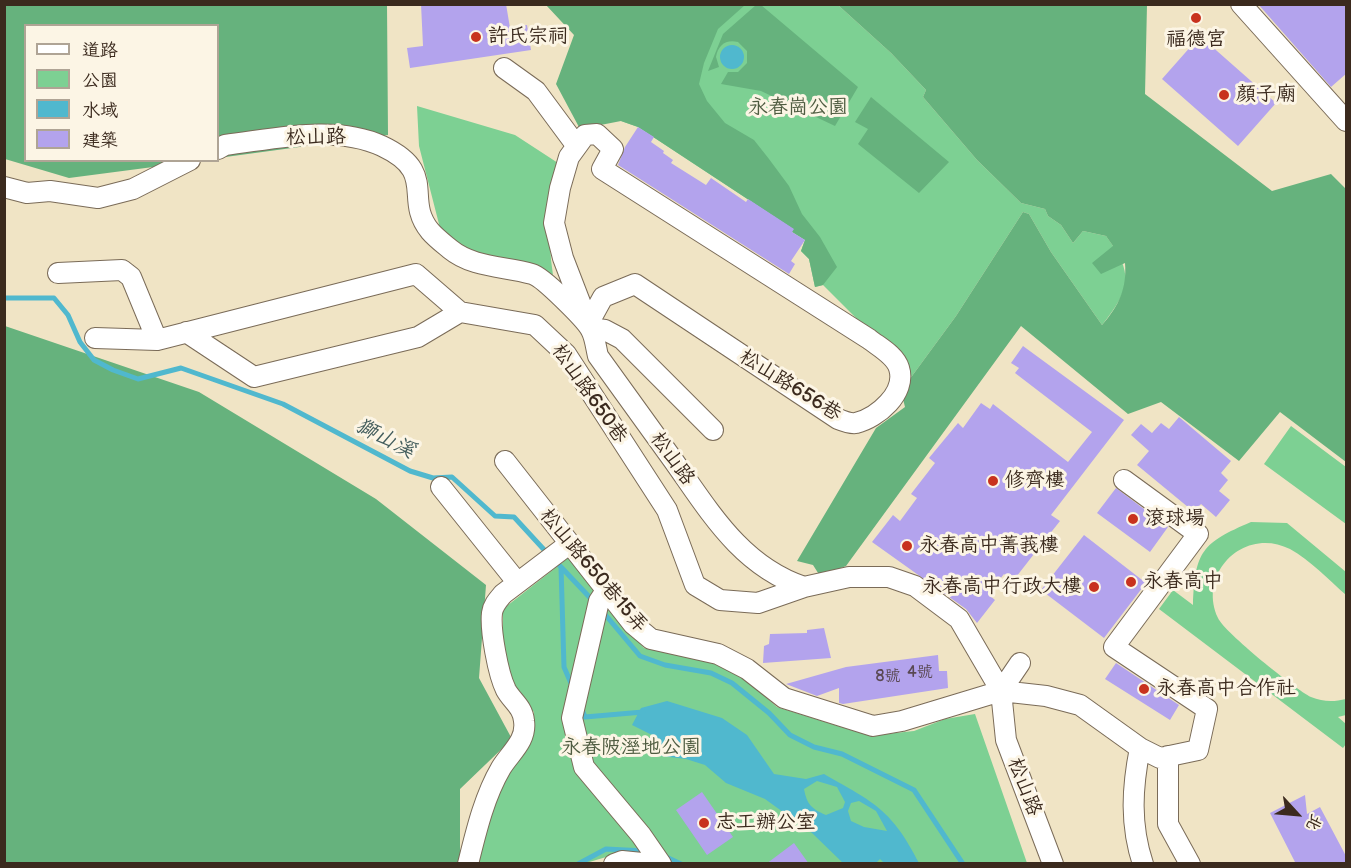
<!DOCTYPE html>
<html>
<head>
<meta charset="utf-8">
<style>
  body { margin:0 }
  #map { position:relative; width:1351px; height:868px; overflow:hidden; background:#f0e4c5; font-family:"Balsamiq Sans","LXGW WenKai TC",sans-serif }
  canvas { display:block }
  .frame { position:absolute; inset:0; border:6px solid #3b2a1e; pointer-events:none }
  .legend { position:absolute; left:24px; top:24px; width:195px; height:138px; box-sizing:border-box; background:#fcf5e5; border:2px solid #afa495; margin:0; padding:8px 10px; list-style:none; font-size:18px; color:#3b2a1e }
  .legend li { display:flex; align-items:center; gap:12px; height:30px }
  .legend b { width:30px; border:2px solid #afa495 }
  .north { position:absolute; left:1267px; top:784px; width:60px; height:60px; -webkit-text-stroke:4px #fcf5e5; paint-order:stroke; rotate:116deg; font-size:16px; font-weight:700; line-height:24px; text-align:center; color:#3b2a1e }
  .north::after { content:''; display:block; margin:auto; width:21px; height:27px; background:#3b2a1e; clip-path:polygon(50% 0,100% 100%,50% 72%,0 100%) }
</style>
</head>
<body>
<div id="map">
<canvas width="1351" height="868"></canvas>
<div class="frame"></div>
<ul class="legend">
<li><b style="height:8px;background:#fff"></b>道路</li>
<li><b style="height:16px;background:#7dd093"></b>公園</li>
<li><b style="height:16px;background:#50b8ce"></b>水域</li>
<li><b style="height:16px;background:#b3a3ed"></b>建築</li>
</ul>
<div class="north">北</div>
</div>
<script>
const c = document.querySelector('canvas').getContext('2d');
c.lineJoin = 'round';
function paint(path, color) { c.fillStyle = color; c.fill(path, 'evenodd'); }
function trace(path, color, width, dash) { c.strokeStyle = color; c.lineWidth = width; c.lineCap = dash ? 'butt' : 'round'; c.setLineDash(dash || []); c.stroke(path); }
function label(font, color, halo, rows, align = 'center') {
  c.font = font + ' "Balsamiq Sans","LXGW WenKai TC",sans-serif'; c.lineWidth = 6; c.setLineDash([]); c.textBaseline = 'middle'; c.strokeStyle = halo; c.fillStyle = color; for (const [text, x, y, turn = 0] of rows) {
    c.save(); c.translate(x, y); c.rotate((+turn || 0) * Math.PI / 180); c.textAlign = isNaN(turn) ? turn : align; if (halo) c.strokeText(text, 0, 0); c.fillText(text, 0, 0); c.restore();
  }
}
const green = new Path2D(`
  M721,5H838L891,53L926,90L923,97L977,160L1021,203L1045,209L1048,216L1061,225L1073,243L1083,231L1106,236C1134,273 1131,289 1102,325L1051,252L1029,214L1023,212L956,316L901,391L907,360L903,354L870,332L823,285L815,287L809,259L801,251L805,240L792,232L793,229L638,127L621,121Z
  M417,106L515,135L558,163C550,201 547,236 553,275L461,247L440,228L419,146Z
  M1291,426L1346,467V524L1264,464Z
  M1251,522L1287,523L1346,572V595C1329,580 1310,560 1290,549C1245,526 1197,572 1218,618C1224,632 1296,690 1311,697C1323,702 1334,702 1346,699V715L1338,717L1346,724V744L1343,748L1159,609L1173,590L1193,605C1195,551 1202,543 1251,522Z
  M568,558L644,648L718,664L737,672L777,707L854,731L885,734L914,731L945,719L975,714L1027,863L666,864L640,847L586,863L479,864L481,820L494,793L531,740L534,712L511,690L503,669V609Z`);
const forest = new Path2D(`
  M4,5H387L388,135L218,158V26H26V160L199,161L69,178L5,159Z
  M546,5H745L718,29L704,63L699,84L707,101L725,123L754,140L769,159L789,186L802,214L820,237L837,267L823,285L815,287L809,259L801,251L805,240L792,232L793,229L638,127L621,121L580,129L556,84L574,35Z
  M756,5H761L858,87L835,126L761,91L721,84L728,72H738L747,63V51L738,42C726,39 718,45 716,57L719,67L708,71L723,34Z
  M838,5H1147L1145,94L1272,191L1331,174L1346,189V462L1280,412L1239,461L1161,402L1128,414L1021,326L846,566L820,576L813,565L797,561L876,428L905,407L901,391L956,316L1023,212L1029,214L1051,252L1102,325C1119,306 1127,288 1125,263L1101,274L1092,263L1113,246L1106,236L1083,231L1073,243L1061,225L1048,216L1045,209L1021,203L977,160L923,97L926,90L891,53Z
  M871,97L949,162L919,193L858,144L868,129L855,122Z
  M5,326L199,392L376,499L486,585L479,678L512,739L460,789V863L5,864Z`);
const water = new Path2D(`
  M720 57a12 12 0 1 1 24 0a12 12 0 1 1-24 0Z
  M667,701L722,718L747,735L774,774L806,779L824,774C875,803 892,810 919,863H884L880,859L876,863H843L812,833L765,799L726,783L705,765L686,759L661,756L652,735L632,725L641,708ZM817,781L837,787L845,802L843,808L826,815C812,809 807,805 804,789ZM859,801L876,811L887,831L864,827L851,821L848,811L851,803Z`);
const stream = new Path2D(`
  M4,298H54L68,315L80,342L94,360L113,370L138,379L181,368L283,404L410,471L433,478L452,477L495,516L514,517L548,554
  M554,560L561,567L564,667L573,688
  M561,567L595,603
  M603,612L640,656L665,665L711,673L732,683L769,713L790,735L814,747L842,754L914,790L963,864
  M581,707L585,717L643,712
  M662,855L681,864
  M578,864L606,849L645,851`);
const building = new Path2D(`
  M421,4H506L510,28L527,25L531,50L410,68L407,48L423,46Z
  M1258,4H1347V73L1331,87Z
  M1200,36L1276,103L1238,146L1162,79Z
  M638,127L654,137L651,142L664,151L663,153L673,160L671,163L706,185L711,178L746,202L748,199L794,229L792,232L805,240L791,261L795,264L789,274L618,165L625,147Z
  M1023,346L1124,420L1051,515L1060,521L1041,545L1013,581L1004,574L988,594L995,600L977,623L966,609L872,542L893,515L900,521L917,498L911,494L935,463L929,458L958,423L963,428L981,403L990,409L993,404L1068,462L1092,432L1015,373L1019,368L1011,363Z
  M1179,417L1231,461L1221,473L1228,480L1219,491L1230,500L1216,517L1201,504L1194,512L1137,465L1149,451L1131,435L1141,424L1152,433L1161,423L1169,429Z
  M1116,488L1168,527L1150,552L1097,513Z
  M1084,535L1146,583L1104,638L1041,590Z
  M824,628L831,658L763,663L764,646L769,644L770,634L807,633V630Z
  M938,655L939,671H947L948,688L843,704L839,703V688L817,696L786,684L846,667Z
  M1116,663L1179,705L1170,720L1105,679Z
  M702,792L733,837L707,855L676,810Z
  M1305,795L1307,814L1320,807L1347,858V864H1296L1270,813Z
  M794,843L809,864H766Z`);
const minor = new Path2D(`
  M1241,4L1346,121
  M504,68L536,91L576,145
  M597,134L613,149L602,169L869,339C879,347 895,355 899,368C907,393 877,418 856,423C851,424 843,421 838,419L635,284L603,297L592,317L590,328L563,258L554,223L560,188L569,157L585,135Z
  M218,149L225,145C275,139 335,124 382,146C439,173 403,198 430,231C436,238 444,244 450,249C473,268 505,266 532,274C543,277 586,320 591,330C595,337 596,348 598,356C623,391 648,425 673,460C710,512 741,566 804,587
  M4,187L27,193L50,191L98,198L133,189L190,160
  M58,273L122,270L131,277L157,340
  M590,328L605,330L622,339L713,430
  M186,332L254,377L418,337L460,312
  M95,338L157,340L416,274L460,312L535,325L566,354L667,510L695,585L720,600L758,603L804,587L849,577H889L915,586L959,619L1001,691L1006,740L1053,864
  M505,461L633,624L651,639L718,654L747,669L784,698L873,726L902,721L1001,691L1046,696L1080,705L1140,748L1160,758L1198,750L1207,709L1114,647L1198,534L1124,480
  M441,487L517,582
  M607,589L599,601L572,718L584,767L641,835L661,864
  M1001,691L1020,663
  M1140,748C1132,788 1130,825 1143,864
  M1168,756V824L1190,864
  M468,864C476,832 484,797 501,768C510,753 527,741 524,721C523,707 512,701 506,690C498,674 490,630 492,613C493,605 498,600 503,594L569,544
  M614,864L622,861L652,864`);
const markers = [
  [1196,18,6,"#c8321e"],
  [476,37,6,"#c8321e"],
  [1224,95,6,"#c8321e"],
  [993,481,6,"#c8321e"],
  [1133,519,6,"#c8321e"],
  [907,546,6,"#c8321e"],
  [1131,582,6,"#c8321e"],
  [1094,587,6,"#c8321e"],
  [1144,689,6,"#c8321e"],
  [704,823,6,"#c8321e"]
];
const numberNames = [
  ["4號",920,673],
  ["8號",888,677]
];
const poiNames = [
  ["許氏宗祠",488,37],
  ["福德宮",1196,40,"center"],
  ["顏子廟",1236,95],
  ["修齊樓",1005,481],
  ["滾球場",1145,519],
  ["永春高中菁莪樓",919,546],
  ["永春高中",1143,582],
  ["永春高中行政大樓",1082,587,"right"],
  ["永春高中合作社",1156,689],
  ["志工辦公室",716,823]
];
const parkNames = [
  ["永春崗公園",798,108],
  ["永春陂溼地公園",631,748]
];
const streetNames = [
  ["松山路",316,138,-1],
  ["松山路656巷",790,386,32],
  ["松山路650巷",589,394,55],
  ["松山路",672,459,54],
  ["松山路650巷15弄",593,571,50],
  ["松山路",1024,787,69]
];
const waterNames = [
  ["獅山溪",385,439,27]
];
paint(green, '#7dd093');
paint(forest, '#66b27d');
paint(water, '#50b8ce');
trace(stream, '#50b8ce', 5);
paint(building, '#b3a3ed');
trace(minor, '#7a6b58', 22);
trace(minor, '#fff', 20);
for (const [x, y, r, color] of markers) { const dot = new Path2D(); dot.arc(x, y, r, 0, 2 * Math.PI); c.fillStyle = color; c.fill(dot); trace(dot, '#fcf5e5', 2); }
label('16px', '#594852', null, numberNames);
label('20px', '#3b2a1e', '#fcf5e5', poiNames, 'left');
label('20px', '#4f5c41', '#fcf5e5', parkNames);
label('20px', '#3b2a1e', '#fcf5e5', streetNames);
label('italic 21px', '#425c5c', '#fcf5e5', waterNames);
</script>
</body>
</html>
